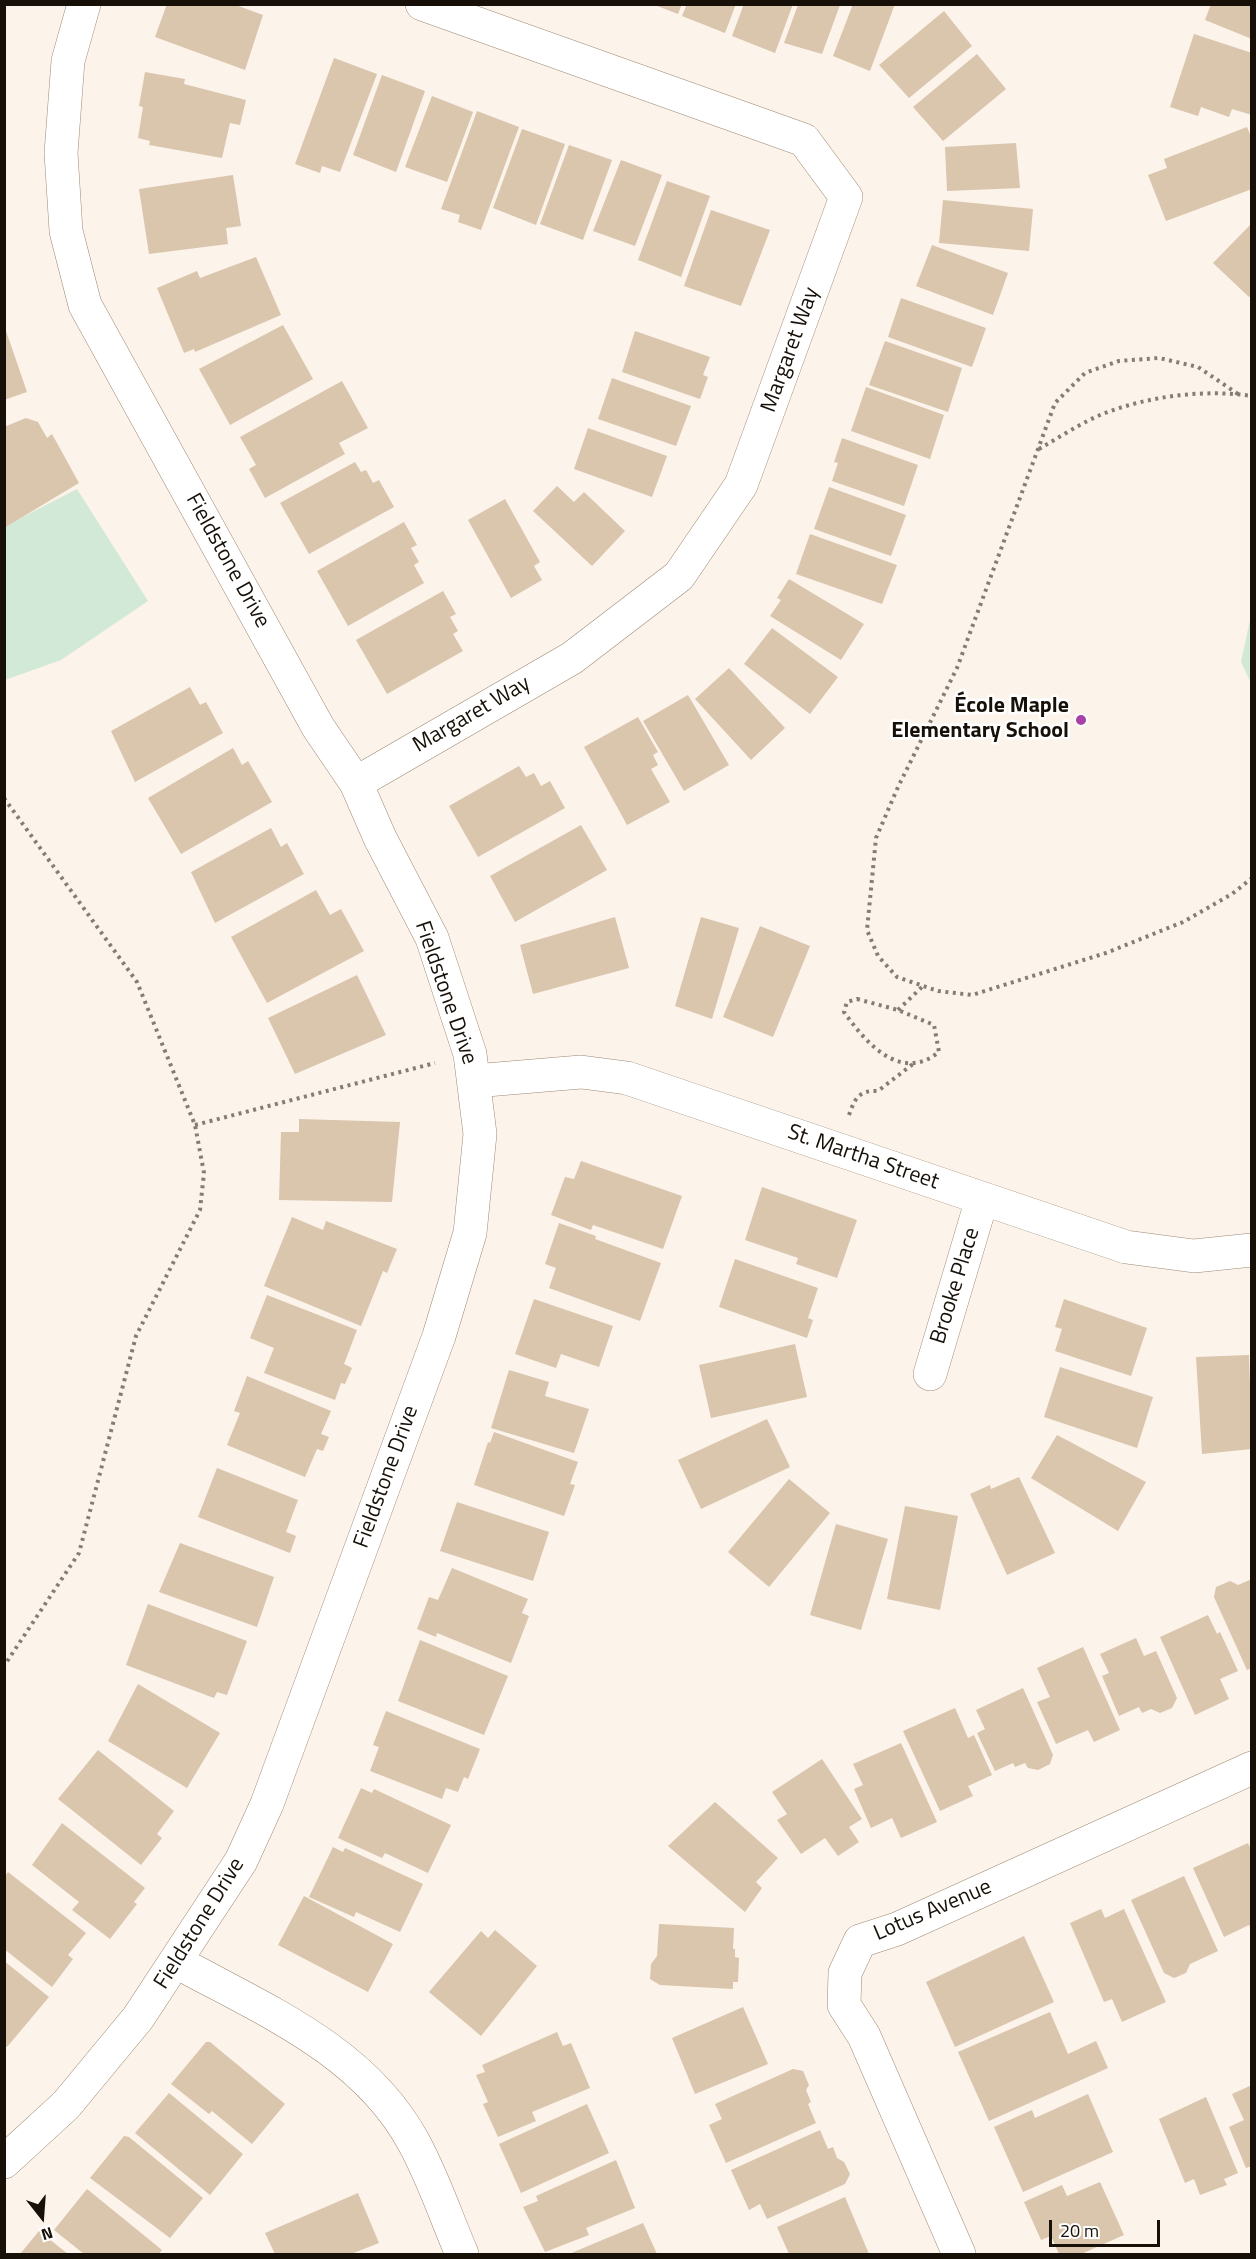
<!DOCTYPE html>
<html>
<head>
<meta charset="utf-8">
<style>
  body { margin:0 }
  #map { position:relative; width:1256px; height:2259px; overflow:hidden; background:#fcf3ea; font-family:"Titillium Web",sans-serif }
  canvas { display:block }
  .frame { position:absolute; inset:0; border:6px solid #171008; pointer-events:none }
  .north { position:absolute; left:12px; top:2187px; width:60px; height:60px; -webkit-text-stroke:4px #fff; paint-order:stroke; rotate:163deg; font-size:16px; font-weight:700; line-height:24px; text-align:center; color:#171008 }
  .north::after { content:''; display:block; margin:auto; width:21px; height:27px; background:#171008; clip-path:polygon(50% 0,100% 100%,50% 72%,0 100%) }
  .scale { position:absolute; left:1049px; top:2220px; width:111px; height:27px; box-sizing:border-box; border:3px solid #171008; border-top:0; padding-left:8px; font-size:18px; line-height:21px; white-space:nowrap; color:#171008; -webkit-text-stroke:4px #fff; paint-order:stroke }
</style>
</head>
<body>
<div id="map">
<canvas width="1256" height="2259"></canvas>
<div class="frame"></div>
<div class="north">N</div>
<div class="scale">20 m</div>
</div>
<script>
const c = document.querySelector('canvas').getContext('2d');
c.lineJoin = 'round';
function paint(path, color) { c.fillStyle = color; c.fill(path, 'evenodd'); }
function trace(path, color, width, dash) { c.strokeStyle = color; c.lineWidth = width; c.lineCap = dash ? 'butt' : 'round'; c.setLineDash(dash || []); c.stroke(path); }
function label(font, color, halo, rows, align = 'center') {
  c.font = font + ' "Titillium Web",sans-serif'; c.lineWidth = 5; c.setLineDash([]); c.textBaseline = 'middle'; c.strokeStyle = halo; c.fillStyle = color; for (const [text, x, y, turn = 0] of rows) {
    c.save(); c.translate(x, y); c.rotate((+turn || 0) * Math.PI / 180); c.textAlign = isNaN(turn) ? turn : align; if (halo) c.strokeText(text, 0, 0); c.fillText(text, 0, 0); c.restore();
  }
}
const green = new Path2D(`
  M77,489L148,601L61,660L5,680V526Z
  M1251,615V683L1241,662Z`);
const building = new Path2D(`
  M167,4H233L263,15L245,70L155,37Z
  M652,4H682L678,14Z
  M687,4H736L725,33L682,16Z
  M744,4H793L775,53L732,36Z
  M853,4H895L870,71L833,56Z
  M1211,4H1252V39L1205,20Z
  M798,5H840L822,54L784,43Z
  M944,11L972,46L909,98L879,65Z
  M1194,34L1252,53V115L1232,109L1229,117L1201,107L1198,116L1170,107Z
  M977,54L1006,89L943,141L913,107Z
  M334,58L377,74L340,172L322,166L320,173L295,164Z
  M145,72L185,79L184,84L246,100L240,125L230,123L222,158L149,145L150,141L138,138L143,107L139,106Z
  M382,75L425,91L396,172L353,155Z
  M432,96L473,112L447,182L405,167Z
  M477,111L519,127L481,230L458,222L460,215L441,209Z
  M1247,127L1252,139V189L1166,221L1148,175L1167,168L1164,159Z
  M522,129L565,144L536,225L493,208Z
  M1016,143L1020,188L947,191L945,147Z
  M569,145L612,160L583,240L540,224Z
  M621,160L662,175L635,246L593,231Z
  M233,175L241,226L226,228L228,244L149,254L139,189Z
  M667,181L710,196L681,277L638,260Z
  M943,200L1033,209L1029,251L939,243Z
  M711,210L770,230L741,306L684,286Z
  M1252,223V295L1249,297L1213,263Z
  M932,245L1008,273L993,315L916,286Z
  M256,257L281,315L195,352L194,349L184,353L157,288L197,271L200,278Z
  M901,298L986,328L972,367L888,337Z
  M4,325L27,392L4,400Z
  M283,325L313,379L230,425L199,369Z
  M635,331L710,357L703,375L708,377L700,399L622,372Z
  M885,341L962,368L948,412L869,385Z
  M612,378L691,406L676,446L598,419Z
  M342,381L368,428L339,443L345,454L265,498L249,469L256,465L240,437Z
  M866,387L944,415L930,459L851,431Z
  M26,418L38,422L47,438L52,434L79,483L4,528V427Z
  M588,428L667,456L652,497L574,469Z
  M842,438L918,465L904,506L832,481L838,463L834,462Z
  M355,462L361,472L366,470L373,483L379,480L394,507L309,554L280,503Z
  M557,486L574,502L584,492L625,531L592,566L533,511Z
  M829,487L906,515L891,556L814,529Z
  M505,499L540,562L534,566L542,580L511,598L468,520Z
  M404,522L417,545L411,548L419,562L414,565L424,583L348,626L317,571Z
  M810,534L897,565L882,604L796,574Z
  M789,579L864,624L841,660L770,616L781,600L777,598Z
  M443,591L456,614L450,617L458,631L453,634L463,651L387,694L356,640Z
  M772,628L838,677L810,714L744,664Z
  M729,668L785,728L751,760L695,699Z
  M190,687L200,705L206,702L223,733L135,782L111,731Z
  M688,695L729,765L684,791L643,721Z
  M638,717L658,752L653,755L658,765L651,769L670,802L627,825L584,747Z
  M233,748L242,765L248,761L272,802L181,854L148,798Z
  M519,766L526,777L534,773L541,786L550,781L565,808L478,857L449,806Z
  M581,825L607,870L515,922L490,876Z
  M271,828L281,847L287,843L304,874L215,923L191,872Z
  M316,890L330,915L341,909L364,951L267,1003L231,937Z
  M615,917L629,968L533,994L520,945Z
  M701,917L739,928L712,1019L675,1006Z
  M760,926L810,946L773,1037L723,1017Z
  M357,975L386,1035L295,1074L268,1018Z
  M299,1119L400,1122L392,1202L279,1200L281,1132H299Z
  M581,1161L682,1196L663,1249L593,1225L591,1230L551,1215L565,1177L574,1179Z
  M762,1187L857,1220L837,1278L796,1264L798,1258L745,1240Z
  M292,1217L323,1230L326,1221L397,1249L387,1273L383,1271L361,1326L264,1286Z
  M559,1223L596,1236L595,1239L661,1263L640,1321L549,1288L556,1268L545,1264Z
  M735,1259L818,1288L808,1318L813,1320L807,1338L719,1307Z
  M267,1295L357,1330L344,1364L352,1368L345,1384L341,1383L335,1400L264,1373L274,1348L250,1338Z
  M534,1299L613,1326L599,1367L561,1354L556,1368L515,1354Z
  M1064,1299L1147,1328L1131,1376L1055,1351L1062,1329L1055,1327Z
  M795,1344L807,1397L711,1418L699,1365Z
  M1249,1355L1252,1449L1202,1454L1196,1357Z
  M1060,1367L1153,1397L1137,1448L1044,1417Z
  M509,1370L549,1382L545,1396L589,1409L574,1453L491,1428Z
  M247,1376L331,1411L321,1434L329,1437L323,1451L317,1449L305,1477L227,1445L240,1413L234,1411Z
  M767,1419L790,1467L701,1509L678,1460Z
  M494,1432L578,1462L570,1484L575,1485L564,1516L474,1485L488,1442L490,1443Z
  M1057,1435L1146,1482L1118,1531L1031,1478Z
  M217,1468L298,1500L286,1532L296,1536L290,1553L198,1517Z
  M1019,1477L1055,1553L1007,1575L970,1494L990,1485L991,1489Z
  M789,1479L830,1513L769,1587L728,1552Z
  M457,1502L549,1532L533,1581L440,1551Z
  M905,1506L958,1516L940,1610L887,1599Z
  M836,1524L888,1539L861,1630L810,1615Z
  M180,1543L274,1577L257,1627L159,1592Z
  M452,1568L528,1599L522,1613L529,1616L511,1663L437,1633L436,1637L417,1629L429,1597L438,1600Z
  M1252,1579V1668L1247,1670L1214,1597L1216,1587L1230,1581L1238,1585Z
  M148,1604L247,1641L227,1695L217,1692L214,1698L126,1665Z
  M1208,1615L1217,1634L1220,1632L1238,1671L1220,1679L1229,1699L1195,1715L1160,1637Z
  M1136,1638L1144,1656L1156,1651L1177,1698L1172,1708L1160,1713L1151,1709L1142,1713L1139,1707L1119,1716L1102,1676L1109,1673L1100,1654Z
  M420,1640L508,1676L484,1735L398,1701Z
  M1083,1647L1120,1730L1094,1742L1088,1730L1056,1744L1037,1702L1050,1697L1037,1668Z
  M138,1684L220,1733L187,1788L108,1741Z
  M1023,1688L1053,1755L1050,1764L1038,1770L1028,1768L1025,1763L1015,1767L1013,1763L995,1771L977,1733L985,1729L976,1710Z
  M955,1708L968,1738L974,1735L992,1775L968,1786L973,1796L940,1811L903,1731Z
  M386,1711L480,1749L468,1779L464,1777L458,1792L446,1788L442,1799L370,1771L379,1747L373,1745Z
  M901,1743L937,1822L901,1838L892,1818L871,1828L854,1789L863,1785L853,1764Z
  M98,1750L174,1811L157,1834L162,1838L141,1865L58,1799Z
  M822,1759L862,1819L849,1827L859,1842L838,1856L825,1838L801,1854L777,1820L787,1814L772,1792Z
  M361,1788L372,1793L374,1789L451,1825L428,1873L385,1853L382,1858L338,1838Z
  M715,1802L778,1858L756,1882L762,1888L745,1912L668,1846Z
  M62,1823L145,1888L134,1902L137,1904L110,1939L72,1910L79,1902L32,1865Z
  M1248,1843L1252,1851V1930L1249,1925L1224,1937L1193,1868Z
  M333,1847L343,1852L345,1848L423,1884L400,1932L356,1912L354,1917L309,1897Z
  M8,1872L86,1933L68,1955L73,1959L52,1987L4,1949V1877Z
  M1184,1876L1218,1951L1190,1964L1186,1973L1174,1978L1164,1973L1131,1900Z
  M304,1896L393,1944L368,1992L278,1945Z
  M1101,1909L1105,1918L1124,1909L1166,2002L1122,2022L1112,1999L1104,2002L1070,1923Z
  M659,1924L734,1928L733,1949H735V1957L739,1958L738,1982H733V1989L660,1985L650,1979L651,1964L657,1956Z
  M495,1930L537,1966L481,2036L429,1992L481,1931L488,1938Z
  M1024,1936L1054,2002L955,2047L926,1982Z
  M4,1961L49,1997L7,2047L4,2044Z
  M743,2007L768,2064L695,2094L672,2038Z
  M1050,2012L1068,2054L1096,2041L1108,2068L989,2121L958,2052Z
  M557,2032L563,2046L571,2043L590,2088L532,2112L536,2121L498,2137L483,2104L488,2102L476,2075L485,2072L482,2065Z
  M206,2042H210L285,2104L252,2144L212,2111L209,2114L171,2084Z
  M793,2069L803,2071L809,2085L806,2090L811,2102L808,2104L816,2123L726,2163L709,2125L722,2119L715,2104Z
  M1252,2085V2166L1246,2168L1229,2127L1244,2120L1232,2094Z
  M169,2093L243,2154L210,2195L135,2133Z
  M1088,2094L1113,2152L1023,2192L994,2127L1032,2110L1035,2118Z
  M1206,2097L1238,2173L1224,2179L1227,2185L1200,2195L1194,2179L1185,2183L1159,2119Z
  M587,2104L609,2153L521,2193L499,2144Z
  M820,2130L828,2149L833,2147L837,2158L844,2162L850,2174L845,2184L767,2219L760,2204L749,2210L731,2170Z
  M124,2136L129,2137L203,2198L170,2238L90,2178Z
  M616,2160L635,2208L586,2228L589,2235L545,2252L523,2207L538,2201L536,2196Z
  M1100,2182L1124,2235L1081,2254H1059L1051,2236L1041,2240L1024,2202L1062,2185L1067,2196Z
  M87,2189L162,2250L159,2254H84L54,2230Z
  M358,2193L379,2243L351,2254H275L265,2233Z
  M845,2197L869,2254H789L777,2227Z
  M643,2223L657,2254H569Z
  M39,2231L68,2254H20Z`);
const path = new Path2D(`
  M1238,394L1198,367L1159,358L1119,361L1085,373L1055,403L957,668L898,787L876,838L867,930L878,956L897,977L938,991L972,995L1106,953L1183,922L1232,894L1252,878
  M1039,449C1060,437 1082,422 1105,413C1150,396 1204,389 1252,396
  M4,798L137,982L195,1125L204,1173L200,1210L136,1336L79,1553L4,1666
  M857,999L898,1010L934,1025L939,1052C900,1083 866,1043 844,1012L847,1002Z
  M898,1010L923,986
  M849,1115C855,1098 859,1090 878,1091L913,1064
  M195,1125L435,1063`);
const street = new Path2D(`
  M356,783L572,658L679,576L741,485L846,197L804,140L422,4
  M474,1081L581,1072L627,1078L1126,1247L1194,1256L1252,1250
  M930,1374L982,1199
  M177,1962C264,2010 363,2050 413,2141C433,2177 446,2217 462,2254
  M4,2162L66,2105L138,2018L241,1861L267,1804L439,1336L470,1233L480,1134L470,1054L432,938L380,838L356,783L318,727L85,305L66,231L61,153L68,61L84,4
  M959,2254L864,2036L844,2005L845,1973L860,1941L897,1929L1252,1768`);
const markers = [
  [1081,720,6,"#a841a5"]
];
const streetNames = [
  ["Margaret Way",791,350,-70],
  ["Fieldstone Drive",227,561,61],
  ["Margaret Way",472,715,-30],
  ["Fieldstone Drive",445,993,71],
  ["St. Martha Street",863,1158,19],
  ["Brooke Place",956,1286,-73],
  ["Fieldstone Drive",387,1477,-70],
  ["Lotus Avenue",933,1911,-23],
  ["Fieldstone Drive",200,1924,-58]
];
const poiNames = [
  ["École Maple",1069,707],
  ["Elementary School",1069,732]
];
paint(green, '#d2e9d7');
paint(building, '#dac5ad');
trace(street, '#9d8973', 34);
trace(path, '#857d74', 4, [3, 4.5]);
trace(street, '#fff', 33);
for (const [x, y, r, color] of markers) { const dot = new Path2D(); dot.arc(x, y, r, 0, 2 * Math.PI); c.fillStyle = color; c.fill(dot); trace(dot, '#fff', 2); }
label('22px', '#171008', '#fff', streetNames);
label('bold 22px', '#171008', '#fff', poiNames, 'right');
</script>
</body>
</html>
